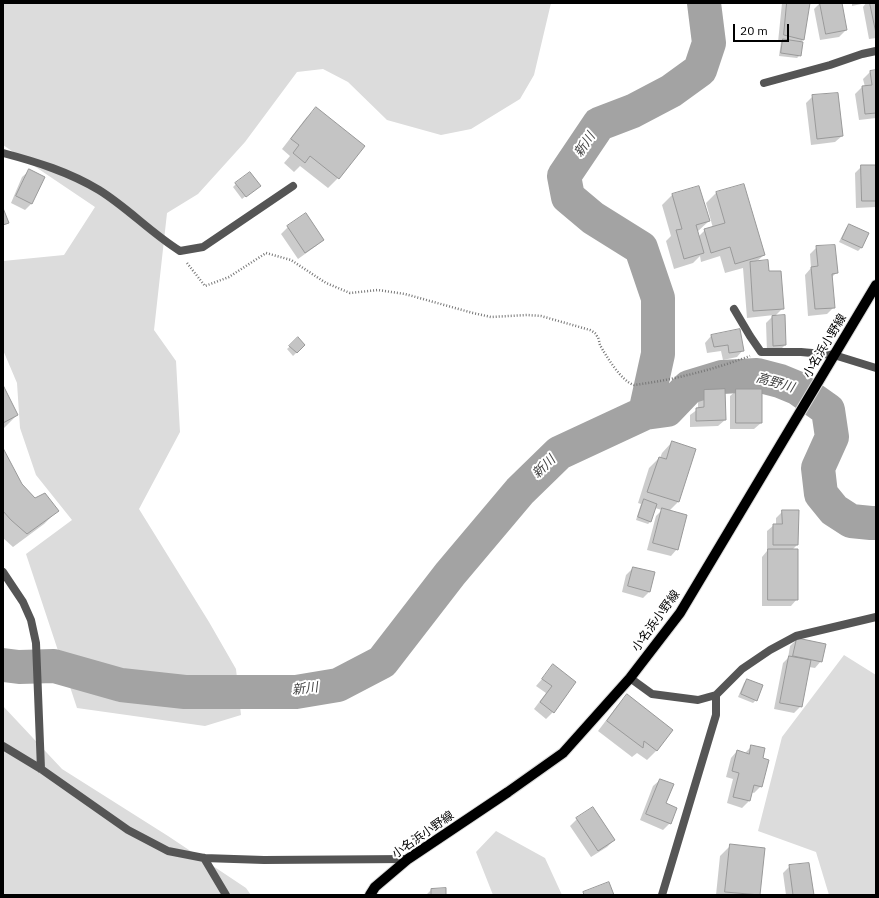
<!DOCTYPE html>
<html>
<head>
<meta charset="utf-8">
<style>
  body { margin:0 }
  #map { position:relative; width:879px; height:898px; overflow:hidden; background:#fff; font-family:"IBM Plex Sans",sans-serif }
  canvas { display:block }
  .frame { position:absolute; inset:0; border:4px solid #000; pointer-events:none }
  .scale { position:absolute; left:733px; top:24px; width:56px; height:18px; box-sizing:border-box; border:2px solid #000; border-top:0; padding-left:5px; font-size:12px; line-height:14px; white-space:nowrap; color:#000; -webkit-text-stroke:3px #fff; paint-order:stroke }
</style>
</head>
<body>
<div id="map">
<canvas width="879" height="898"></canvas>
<div class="frame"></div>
<div class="scale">20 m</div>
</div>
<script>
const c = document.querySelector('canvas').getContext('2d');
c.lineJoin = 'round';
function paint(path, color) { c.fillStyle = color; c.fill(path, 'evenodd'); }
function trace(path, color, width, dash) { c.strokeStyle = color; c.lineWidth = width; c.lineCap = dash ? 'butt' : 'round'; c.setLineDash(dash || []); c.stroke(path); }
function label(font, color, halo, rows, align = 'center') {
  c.font = font + ' "IBM Plex Sans","Noto Sans JP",sans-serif'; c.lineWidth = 4; c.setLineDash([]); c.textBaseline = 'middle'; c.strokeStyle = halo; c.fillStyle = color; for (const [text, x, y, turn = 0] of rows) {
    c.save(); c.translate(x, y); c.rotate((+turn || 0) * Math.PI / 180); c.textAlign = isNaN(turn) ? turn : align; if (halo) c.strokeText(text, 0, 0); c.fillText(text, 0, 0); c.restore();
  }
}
const green = new Path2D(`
  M3,3H551L534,75L520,99L471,129L441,135L387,120L348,82L323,69L297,72L245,142L198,194L167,213L154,330L176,361L180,432L139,509L209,622L236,669L241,715L205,726L77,708L26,554L72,520L36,475L20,428L17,383L3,350V261L64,255L95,207L3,145Z
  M844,655L876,675V895H829L816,852L758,831L782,737Z
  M3,706L62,769L168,836L246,888L251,895H3Z
  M496,831L545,858L562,895H493L476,852Z`);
const shadow = new Path2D(`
  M782,3H809L804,39L801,42L800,55L797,58L779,56L781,42H778Z
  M820,3H841L846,30L839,37L820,40L814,9Z
  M852,3H876V38L869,39L863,7L866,3L852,6Z
  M876,71V118L859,120L855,94L862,87H865L863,79L870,72Z
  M813,96L842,136L835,142L811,145L806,103Z
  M317,108L338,178L328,188L300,166L294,172L284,163L290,156L282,149L306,118Z
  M862,166H876V207L856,208L855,173Z
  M29,171L32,203L25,210L11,203L22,177Z
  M236,184L256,188L242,199L233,187Z
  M743,185L764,255L756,262L768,272L783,308L775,316L785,345L779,351L767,352L766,323L774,315L747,318L743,268L725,273L720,256L701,262L700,256L693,263L674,269L666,241L671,236L662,205L672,195L698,187L709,221L697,232L698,237L705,230L713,228L706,203L716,193Z
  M306,215L323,240L316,246L298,259L281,234L288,227Z
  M849,225L861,248L858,251L839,242L846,228Z
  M817,247L836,273L831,278L834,307L827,314L808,316L805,275L811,268L810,254Z
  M711,336L743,350L737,357L723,360L721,351L707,353L705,343Z
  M298,339L304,345L293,356L287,349Z
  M3,387L17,415L3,429Z
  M737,390L761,423L754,429H730V396Z
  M704,391L725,420L718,426L690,427V415L698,409V397Z
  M672,442L695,450L678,502L669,511L677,549L671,556L647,550L656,516L662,510L655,508L651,521L648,524L636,520L641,504L638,503L649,468L659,458H660L662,453Z
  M3,450L21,485L35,500L58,510L44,524L13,547L3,538Z
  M783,511L797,545L792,550L797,599L791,606H762V557L767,551V531L774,525H776V518Z
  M633,568L650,591L643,598L622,592L626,575Z
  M797,639L821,661L815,668L809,667L801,706L794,713L774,709L783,663L788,658L790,646Z
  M553,666V712L546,719L534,709L546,693L536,686Z
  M747,680L756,700L753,703L738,697L744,683Z
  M627,696L657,750L647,760L637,753L632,757L598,731L617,706Z
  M752,746L761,786L754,793L751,792L749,801L742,808L727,803L733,779L726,777L731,758L737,751L745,753Z
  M660,780L670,823L663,830L640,820L653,786Z
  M593,808L614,840L607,847L591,857L570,826L577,819Z
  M731,845L764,849L759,895H716L720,856Z
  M790,866L813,895H786L783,873Z
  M431,890L445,895H426Z`);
const river = new Path2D(`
  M645,413L658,354V298L641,248L593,218L568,197L564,176L599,124L633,111L671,91L700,70L709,43L704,3
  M3,665L19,667L54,666L121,685L185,692H296L338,685L382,662L450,574L520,491L559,453L645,413L667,410L689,387L722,377L757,375L780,381L797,388L828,410L832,437L818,468L821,494L834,510L851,521L871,523H876`);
const building = new Path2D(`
  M787,3H810L804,40L784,35Z
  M820,3H842L847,30L826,34Z
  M870,3H876V33Z
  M783,39L803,42L801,56L781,53Z
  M876,70V113L865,114L862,86L872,85L870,71Z
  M838,93L843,136L817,139L812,95Z
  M316,107L365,146L339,179L310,156L305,163L293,153L299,145L291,139Z
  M861,165H876V201H862Z
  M29,169L45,177L32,204L16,196Z
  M250,172L261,186L246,197L235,183Z
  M744,184L765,255L735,264L730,247L711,253L704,229L725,223L716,192Z
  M699,186L710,221L696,225L704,253L684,259L676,230L682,229L672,194Z
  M3,208L9,223L3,225Z
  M306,213L324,240L305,253L287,226Z
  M849,224L869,233L862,248L842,239Z
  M835,245L838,273L832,274L835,308L815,309L811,267L818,266L816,246Z
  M768,260L769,271H781L784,309L753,311L750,262Z
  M785,315L786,345L773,346L772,316Z
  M740,329L744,351L729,353L728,345L714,347L711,335Z
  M298,337L305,345L297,353L289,346Z
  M3,385L18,415L3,423Z
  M725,389L726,420L696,421V408L704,407V390Z
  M736,389H762V423H736Z
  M672,441L696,449L679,502L647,492L659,457L666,459Z
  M3,448L22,484L35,498L45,493L59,511L27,534L11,520L3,511Z
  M644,499L657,504L651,522L638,517Z
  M662,508L687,515L678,550L653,543Z
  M782,510H799L798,545H773V524H782Z
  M768,549H798V600H768Z
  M633,567L655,572L650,592L628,586Z
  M797,638L826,644L822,662L793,656Z
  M789,656L811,660L802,707L780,703Z
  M553,664L576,682L554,713L540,702L552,686L542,679Z
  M747,679L763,685L757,701L741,694Z
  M627,694L673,730L657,751L644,741L643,748L607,721Z
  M751,745L765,748L763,758L769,760L762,787L754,785L750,801L733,797L739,773L732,771L737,750L749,754Z
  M660,779L674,784L666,803L677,808L671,824L646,814Z
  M593,807L615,840L598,851L576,818Z
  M730,844L765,848L760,895L725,892Z
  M809,863L814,895H793L789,865Z
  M609,882L614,895H584L583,892Z
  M446,888V895H431V889Z`);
const path = new Path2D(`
  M187,263L205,286L229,277L266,253L291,260L326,283L350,293L378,290L405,294L473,313L491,317L527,315L541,316L590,330C593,332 596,333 597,336C599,338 599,342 600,345C606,356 622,382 634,385C673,380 712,370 750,356`);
const street = new Path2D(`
  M764,83L830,65L862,54L876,51
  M3,153C37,162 69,172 99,190C128,208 151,233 180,251L203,247L293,186
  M734,309L750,336L761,352H801L834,355L876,368
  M3,572L23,602L31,620L36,643L41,769
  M630,678L652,694L698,700L716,695L742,669L770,650L796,636L876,617
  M3,746L41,769L128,830L168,851L204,858L264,860L408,859
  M204,858L226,895
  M662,895L716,715V695`);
const primary = new Path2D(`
  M370,895L375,887L408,859L508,792L563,753L630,678L680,613L876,285`);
const streetNames = [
  ["小名浜小野線",825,346,-59],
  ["小名浜小野線",656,621,-54],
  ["小名浜小野線",423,835,-35]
];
const waterNames = [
  ["新川",585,145,-56],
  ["高野川",775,383,16],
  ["新川",544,467,-45],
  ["新川",305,689,-7]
];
paint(green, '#dcdcdc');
paint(shadow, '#0003');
trace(river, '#a3a3a3', 34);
paint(building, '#c4c4c4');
trace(building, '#999', 1);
trace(primary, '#dbdbdb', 12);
trace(path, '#777', 2.5, [1, 2]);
trace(street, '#555', 8);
trace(primary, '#000', 10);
label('12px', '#000', '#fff', streetNames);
label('italic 13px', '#444', '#fff', waterNames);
</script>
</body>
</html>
